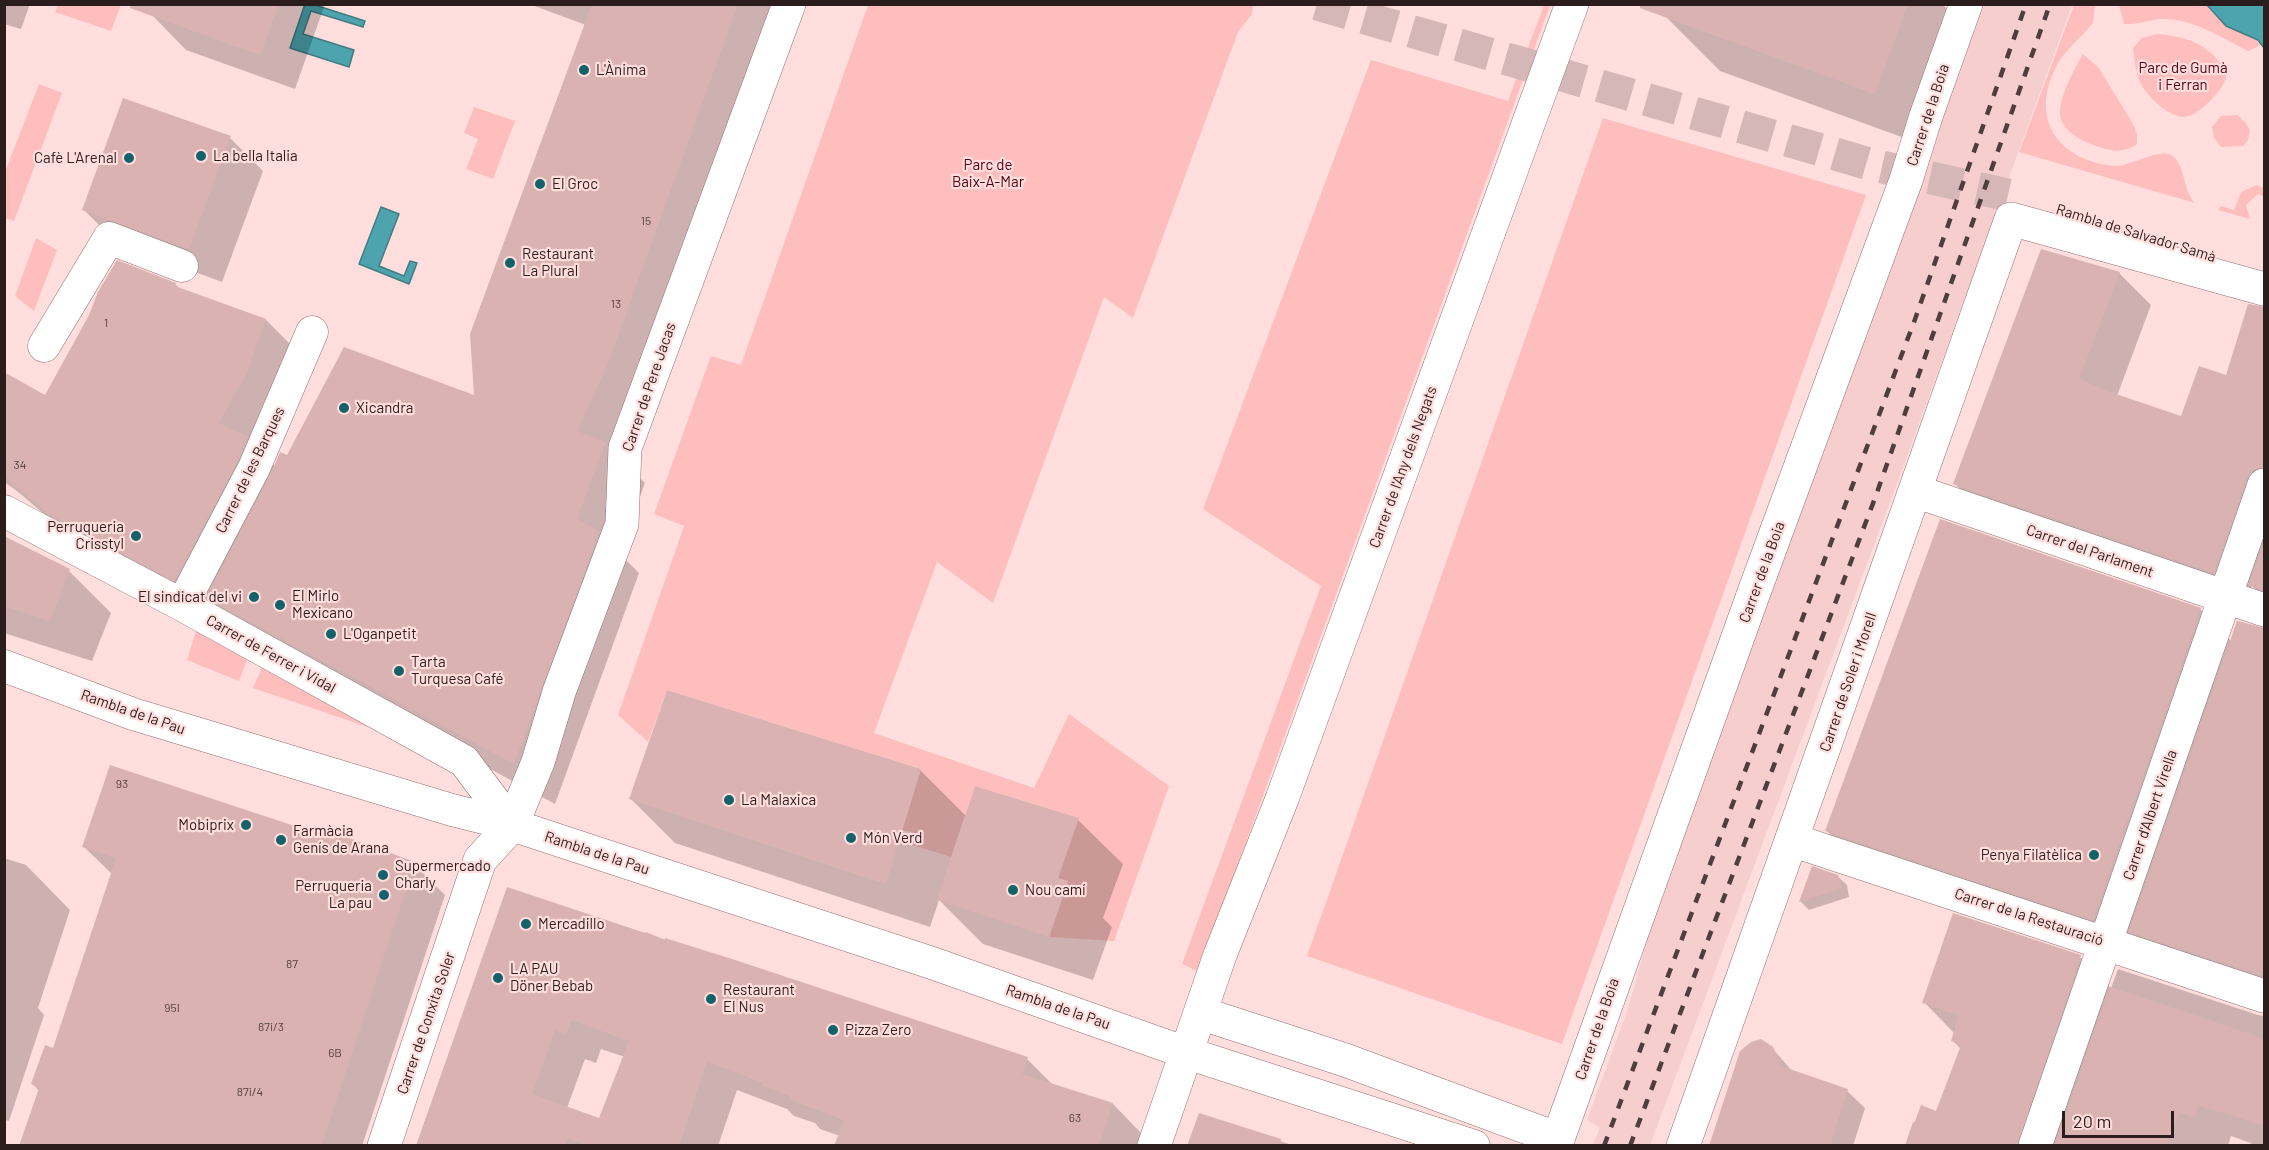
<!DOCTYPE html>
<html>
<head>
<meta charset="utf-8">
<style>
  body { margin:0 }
  #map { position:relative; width:2269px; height:1150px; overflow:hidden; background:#ffdedd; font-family:Barlow,sans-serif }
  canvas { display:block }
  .frame { position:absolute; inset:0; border:6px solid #2c1d1d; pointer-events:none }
  .scale { position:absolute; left:2062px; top:1111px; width:112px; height:27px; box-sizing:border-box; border:3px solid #2c1d1d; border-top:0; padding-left:8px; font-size:18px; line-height:21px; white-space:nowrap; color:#2c1d1d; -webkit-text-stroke:4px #ffdedd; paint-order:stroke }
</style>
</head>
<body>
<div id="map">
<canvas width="2269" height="1150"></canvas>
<div class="frame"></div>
<div class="scale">20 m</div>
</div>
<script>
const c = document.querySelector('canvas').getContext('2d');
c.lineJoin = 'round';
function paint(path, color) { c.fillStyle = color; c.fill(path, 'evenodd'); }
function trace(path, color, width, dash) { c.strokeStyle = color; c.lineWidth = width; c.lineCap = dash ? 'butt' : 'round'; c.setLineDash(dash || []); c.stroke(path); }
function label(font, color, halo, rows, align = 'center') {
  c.font = font + ' Barlow,sans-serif'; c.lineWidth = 4.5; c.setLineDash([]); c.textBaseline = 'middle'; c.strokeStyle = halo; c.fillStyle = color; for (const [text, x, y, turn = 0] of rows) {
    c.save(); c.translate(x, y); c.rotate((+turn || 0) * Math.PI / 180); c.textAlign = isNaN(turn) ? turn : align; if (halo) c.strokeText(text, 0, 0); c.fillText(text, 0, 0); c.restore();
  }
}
const built = new Path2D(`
  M1984,5H2072L1902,470L1650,1145H1593L1600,1128L1587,1120L1627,1012L1693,778L1886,276Z`);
const green = new Path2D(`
  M58,5V4L121,5L111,31L55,12Z
  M868,5H1253L1252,14L1238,32L1133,318L1104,297L993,603L937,562L874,733L1034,788L1069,714L1169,786L1114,941L1049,937L1068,882L1058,878L1078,818L975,786L951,857L909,844L912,832L902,830L921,769L667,690L648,742L618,715L684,526L654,514L711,356L741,365Z
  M1544,5H1550L1199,972L1182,964L1321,586L1203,509L1371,60L1508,101Z
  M2074,5H2095L2093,23C2081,38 2063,51 2055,69C2030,121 2059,160 2114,166C2130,167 2158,148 2171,155C2186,164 2182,190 2195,203L2019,152Z
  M2119,5H2264V48L2261,45L2248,51C2221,37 2192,18 2161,19C2148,20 2137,25 2124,24Z
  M2157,34C2189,37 2210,44 2227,73C2225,85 2219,91 2211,100C2204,107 2194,116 2184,117C2168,117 2148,97 2141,84C2136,74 2134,59 2133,48L2142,38Z
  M2083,54L2098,67L2132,122L2137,134V144C2130,149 2120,152 2111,150C2094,147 2062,135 2060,115C2059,97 2074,69 2083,54Z
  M39,84L62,93L14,221L5,218V172Z
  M474,107L515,121L493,179L466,169L478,139L464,133Z
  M2237,115L2245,122L2250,130L2248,140L2243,146L2221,147L2214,138L2212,127L2221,116Z
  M1603,118L1866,195L1562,1044L1307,956Z
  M2257,185L2264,188V197L2258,194L2246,205L2250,219L2218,210L2221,206L2234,210L2241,192Z
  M36,238L57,250L34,311L15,296Z
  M197,628L249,655L239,681L187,660Z
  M264,663L403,739L253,688Z`);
const water = new Path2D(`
  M305,4L315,5L365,21L363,27L311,11L303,34L354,50L349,67L290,48Z
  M2207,5H2264V48L2258,40L2226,26Z
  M381,207L399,214L379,266L404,276L410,261L417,263L409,284L359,264Z`);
const shadow = new Path2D(`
  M4,4H30L21,29L4,24Z
  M156,4H325L295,89L186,50L152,15Z
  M529,4H793L622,460L645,483L619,553L639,573L555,804L248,638L216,606L211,616L85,549L17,491L4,482V374L45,397L175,284L180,289L266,320L302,356L260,451L276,467L287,457L476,397L586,25Z
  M1670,4H1942L1971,33L1929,147L1720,71L1666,17Z
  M230,138L263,171L222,282L117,243L84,210Z
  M2119,273L2151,305L2117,396L2182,418L2227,377L2264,334V598L2252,586L2246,604L1987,516L1955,484Z
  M1940,521L2201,610L2231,641L2264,630V997L2163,964L2135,935L2128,954L1861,865L1827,831Z
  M4,538L69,571L111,613L92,661L4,633Z
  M920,770L966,816L1078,820L1123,864L1103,918L1112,927L1093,980L983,944L939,900L930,927L675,843L630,798Z
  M335,841L414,864L445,895L362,1146H21L39,1091L33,1084L54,1050L112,874L84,847Z
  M4,858L26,865L70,910L38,1008L44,1015L9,1121L4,1120Z
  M1813,868L1837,876L1847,885L1849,897L1809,910L1801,902Z
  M508,888L1027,1059L1054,1086L1113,1104L1142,1134L1138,1146H836L840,1136L820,1129L815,1123L794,1116L787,1109L737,1090L718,1146H416ZM601,1049L625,1057L600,1120L567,1108L585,1059L596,1063Z
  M2080,957L2111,988L2118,969L2258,1015L2264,1016V1146H2250L2251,1143L2231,1136L2228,1146H1905L1913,1122L1916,1123L1937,1113L1961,1049L1953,1041L1955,1034L1924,1002Z
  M1772,1048L1793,1072L1847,1091L1865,1108L1853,1146H1710Z
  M1200,1115L1295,1146H1189Z`);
const building = new Path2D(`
  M131,4H279L260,55L130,8Z
  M592,4H738L607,366L577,431L605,442L577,519L599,531L514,764L206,598L270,476L280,452L287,455L344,347L474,395L470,334Z
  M1640,4H1908L1875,94L1640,8Z
  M123,98L231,136L189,249L82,210Z
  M2041,249L2120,272L2079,379L2113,393L2181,416L2199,366L2226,375L2248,304L2265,307V467L2252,471L2246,479L2214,573L1953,484Z
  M117,260L176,283L175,286L266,319L248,370L219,423L248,437L238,460L174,581L47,513L4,476V372L45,395L89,315L98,292Z
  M1940,519L2201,608L2093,920L1825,831Z
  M4,536L70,569L50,621L4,606Z
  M2265,541V590L2249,585Z
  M2237,621L2265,628V976L2129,932Z
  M667,690L921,769L886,884L629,799Z
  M110,765L334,839L335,833L415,862L321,1146H19L39,1088L31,1084L45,1045L53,1048L116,858L82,847Z
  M975,786L1079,818L1058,878L1068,881L1049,937L937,900Z
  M1812,866L1838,875L1842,888L1799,902Z
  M507,887L645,933L646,932L665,940V938L732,959L1028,1057L1022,1074L1113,1103L1099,1146H834L844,1120L789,1099L790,1096L762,1086L763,1083L707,1061L679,1146H588L568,1138L565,1146H416ZM572,1020L629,1041L599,1118L532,1094L555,1030L566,1035Z
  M1953,913L2081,955L2017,1146H1906L1921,1105L1936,1111L1961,1045L1951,1041L1959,1015L1922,1003Z
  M2110,987L2265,1039V1126L2198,1105L2195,1117L2179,1112L2166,1146H2055Z
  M1761,1039L1773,1047L1780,1061L1778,1065L1848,1089L1830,1146H1709L1740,1051L1751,1042Z
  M1199,1113L1281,1139L1280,1146H1187Z`);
const minorTunnel = new Path2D(`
  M1317,4L1873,165L2008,195`);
const pedestrian = new Path2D(`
  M44,346L109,238L182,266
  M4,511L182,605L464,761L512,825
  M182,605L254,468L312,332
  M4,666L133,714L452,810L512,825L932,963L1187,1053L1474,1146`);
const minor = new Path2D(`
  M1915,491L2264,610
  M1792,840L2264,996
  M1200,1013L1345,1060L1558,1139L1753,595L1906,180L1926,116L1966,4
  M384,1146L480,860L512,825L538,762L559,692L622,524L625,448L789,4
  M1154,1146L1220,955L1282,799L1572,4
  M1683,1146L2011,219L2264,289
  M2035,1146L2264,485`);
const rail = new Path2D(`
  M1604,1146L1914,322L2026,4
  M1630,1146L1875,498L2050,4`);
const markers = [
  [584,70,6,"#13626a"],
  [201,156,6,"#13626a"],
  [129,158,6,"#13626a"],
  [540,184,6,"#13626a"],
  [510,263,6,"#13626a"],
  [344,408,6,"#13626a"],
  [136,536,6,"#13626a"],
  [254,597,6,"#13626a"],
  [280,605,6,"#13626a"],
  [331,634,6,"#13626a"],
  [399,671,6,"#13626a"],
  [729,800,6,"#13626a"],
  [246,825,6,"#13626a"],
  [851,838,6,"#13626a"],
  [281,840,6,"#13626a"],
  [2094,855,6,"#13626a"],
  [383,875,6,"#13626a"],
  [1013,890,6,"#13626a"],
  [384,895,6,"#13626a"],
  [526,924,6,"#13626a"],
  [498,978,6,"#13626a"],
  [711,999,6,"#13626a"],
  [833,1030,6,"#13626a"]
];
const numberNames = [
  ["15",646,221],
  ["13",616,304],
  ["1",106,323],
  ["34",20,465],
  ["93",122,784],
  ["87",292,964],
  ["95I",172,1008],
  ["87i/3",271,1027],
  ["6B",335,1053],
  ["87i/4",250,1092],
  ["63",1075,1118]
];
const parkNames = [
  ["Parc de Gumà",2183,68],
  ["i Ferran",2183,85],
  ["Parc de",988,165],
  ["Baix-A-Mar",988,182]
];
const poiNames = [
  ["L'Ànima",596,70],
  ["La bella Italia",213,156],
  ["Cafè L'Arenal",117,158,"right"],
  ["El Groc",552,184],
  ["Restaurant",522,254],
  ["La Plural",522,271],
  ["Xicandra",356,408],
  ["Perruqueria",124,527,"right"],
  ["Crisstyl",124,544,"right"],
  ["El Mirlo",292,596],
  ["Mexicano",292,613],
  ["El sindicat del vi",242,597,"right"],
  ["L'Oganpetit",343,634],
  ["Tarta",411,662],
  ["Turquesa Café",411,679],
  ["La Malaxica",741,800],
  ["Mobiprix",234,825,"right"],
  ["Farmàcia",293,831],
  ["Genís de Arana",293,848],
  ["Món Verd",863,838],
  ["Penya Filatèlica",2082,855,"right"],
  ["Supermercado",395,866],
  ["Charly",395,883],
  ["Perruqueria",372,886,"right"],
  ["La pau",372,903,"right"],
  ["Nou camí",1025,890],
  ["Mercadillo",538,924],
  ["LA PAU",510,969],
  ["Döner Bebab",510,986],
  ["Restaurant",723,990],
  ["El Nus",723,1007],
  ["Pizza Zero",845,1030]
];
const streetNames = [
  ["Carrer de la Boia",1928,115,-72],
  ["Rambla de Salvador Samà",2136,233,17],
  ["Carrer de Pere Jacas",649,387,-71],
  ["Carrer de l'Any dels Negats",1403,467,-70],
  ["Carrer de les Barques",250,470,-64],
  ["Carrer del Parlament",2090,551,19],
  ["Carrer de la Boia",1762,572,-70],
  ["Carrer de Ferrer i Vidal",271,654,29],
  ["Carrer de Soler i Morell",1848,682,-71],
  ["Rambla de la Pau",133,712,19],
  ["Carrer d'Albert Virella",2150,815,-71],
  ["Rambla de la Pau",597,853,18],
  ["Carrer de la Restauració",2029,917,18],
  ["Rambla de la Pau",1058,1007,19],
  ["Carrer de Conxita Soler",426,1023,-71],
  ["Carrer de la Boia",1597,1029,-71]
];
paint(built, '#f5cecd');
paint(green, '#febebe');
paint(water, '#4da4ae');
trace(water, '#437c82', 1.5);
paint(shadow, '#0003');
paint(building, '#dab2b2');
trace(minorTunnel, '#d5b7b7', 33, [33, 16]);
trace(pedestrian, '#967172', 33);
trace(minor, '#967172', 34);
trace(pedestrian, '#fff', 32);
trace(minor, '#fff', 33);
trace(rail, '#503e3e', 4.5, [10, 10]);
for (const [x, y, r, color] of markers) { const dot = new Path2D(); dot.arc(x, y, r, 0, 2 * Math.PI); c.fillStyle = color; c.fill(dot); trace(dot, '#ffdedd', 2); }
label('12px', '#584242', null, numberNames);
label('15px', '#540011', '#ffdedd', parkNames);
label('15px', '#2c1d1d', '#ffdedd', poiNames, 'left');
label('15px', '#2c1d1d', '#ffdedd', streetNames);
</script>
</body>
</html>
